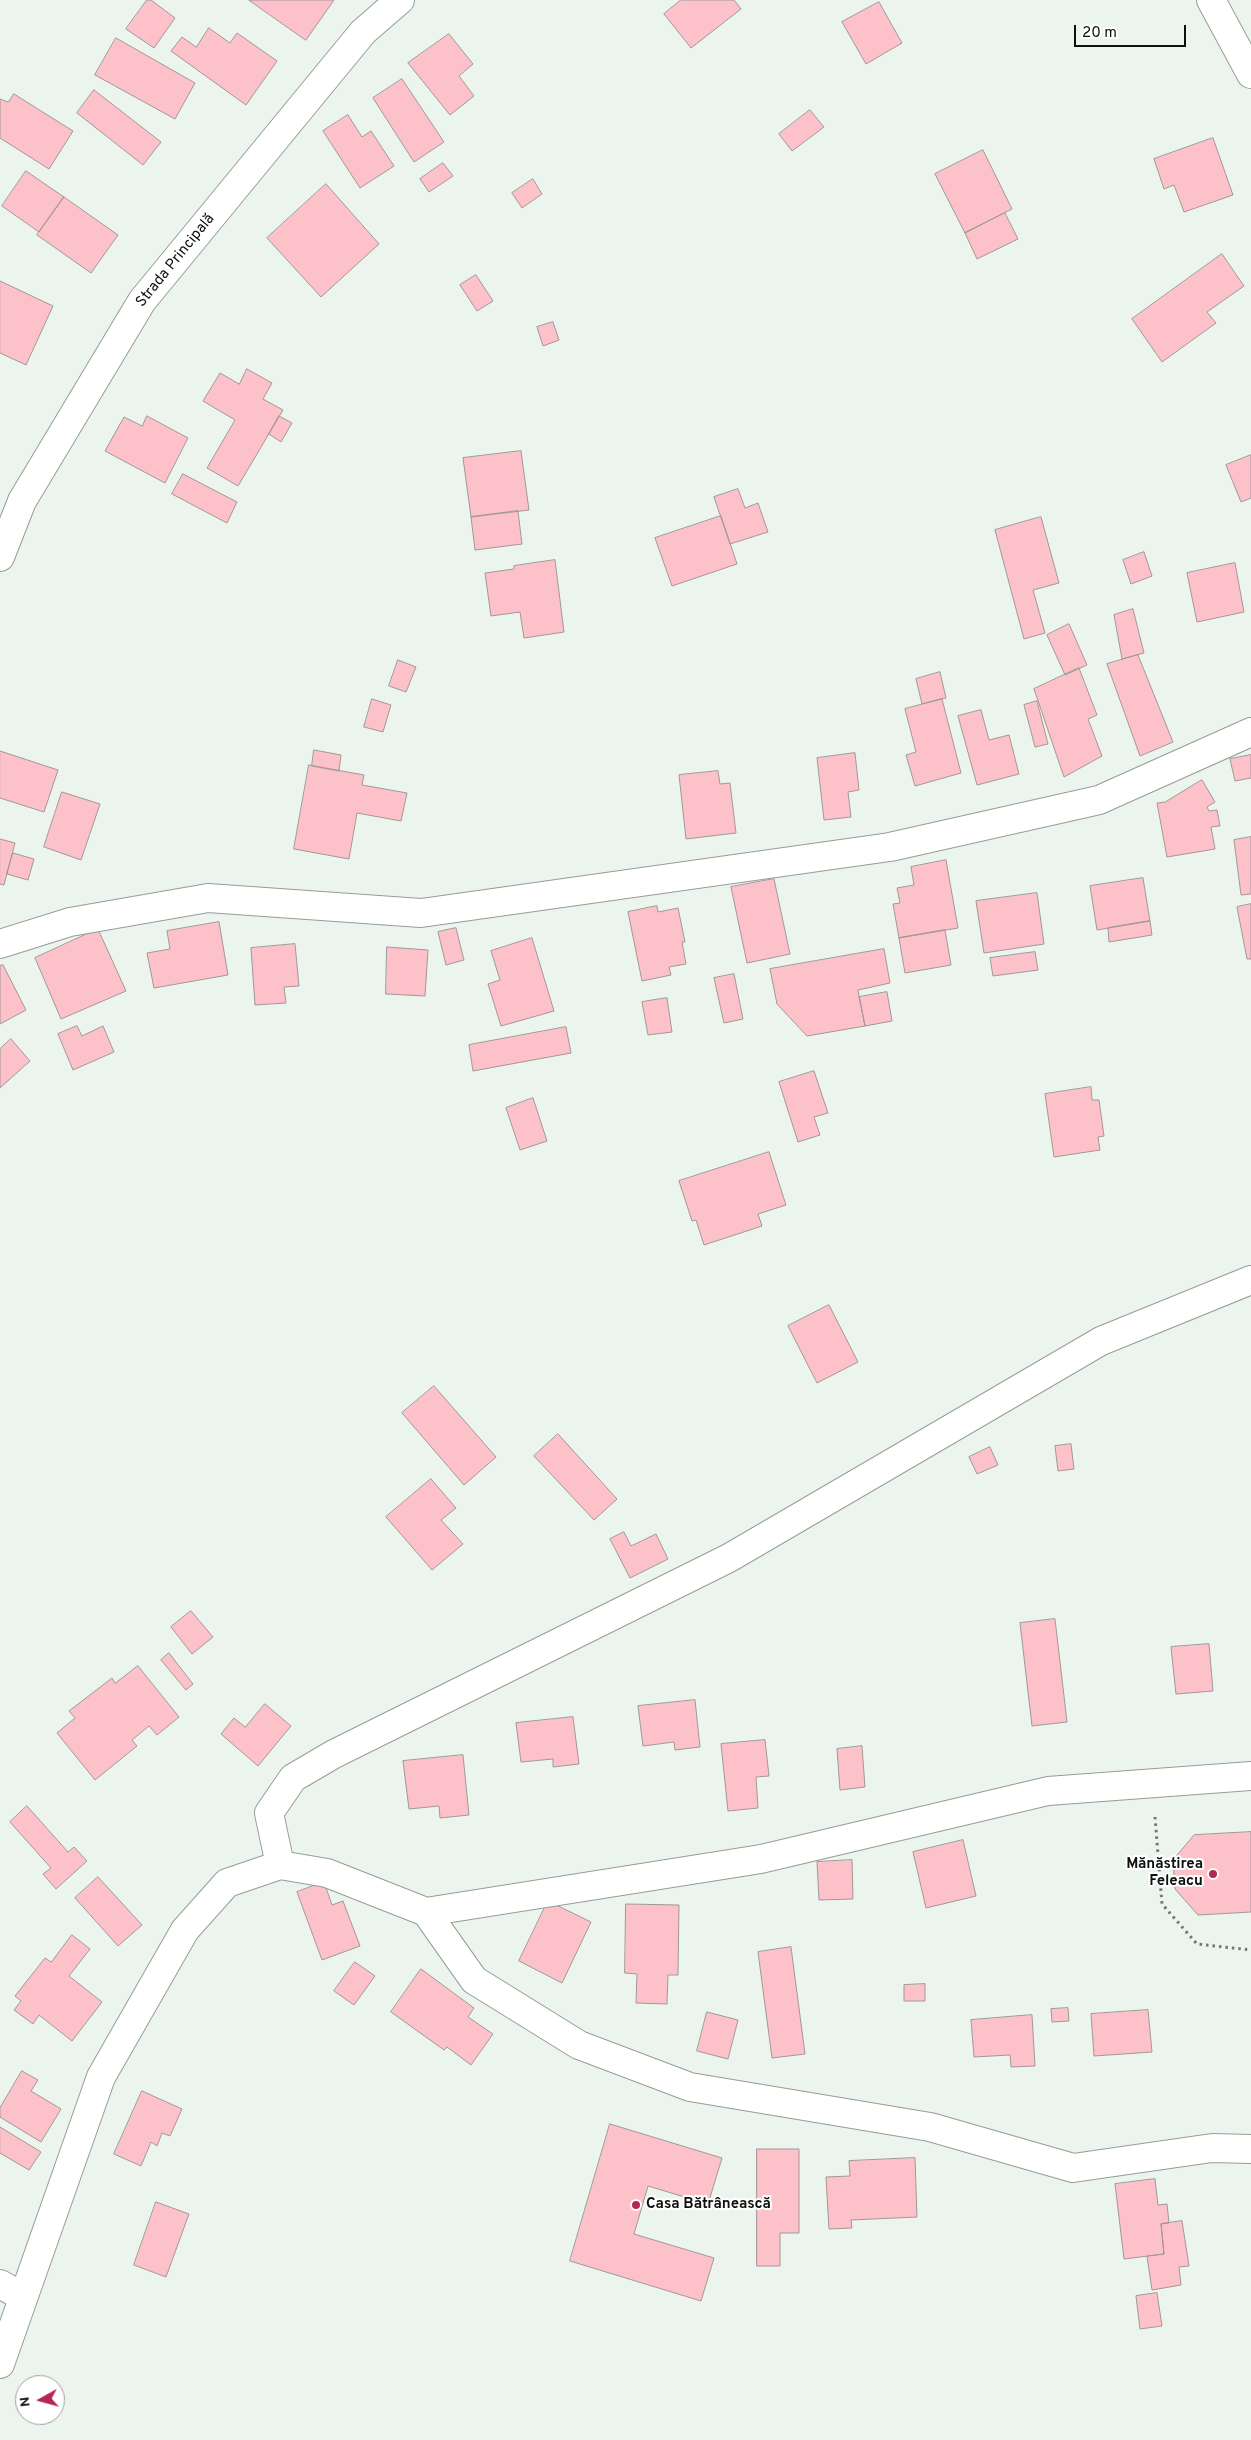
<!DOCTYPE html>
<html>
<head>
<meta charset="utf-8">
<style>
  body { margin:0 }
  #map { position:relative; width:1251px; height:2440px; overflow:hidden; background:#ecf4ee; font-family:Overpass,sans-serif }
  canvas { display:block }
  .north { position:absolute; left:15px; top:2375px; width:50px; height:50px; box-sizing:border-box; background:#fff; border:1px solid #9e9f9f; border-radius:50%; rotate:263deg; font-size:14px; font-weight:700; line-height:20px; text-align:center; color:#0d100e }
  .north::after { content:''; display:block; margin:auto; width:18px; height:22px; background:#b62653; clip-path:polygon(50% 0,100% 100%,50% 72%,0 100%) }
  .scale { position:absolute; left:1074px; top:25px; width:112px; height:22px; box-sizing:border-box; border:2px solid #0d100e; border-top:0; padding-left:6px; font-size:15px; line-height:18px; white-space:nowrap; color:#0d100e; -webkit-text-stroke:4px #fff; paint-order:stroke }
</style>
</head>
<body>
<div id="map">
<canvas width="1251" height="2440"></canvas>
<div class="north">N</div>
<div class="scale">20 m</div>
</div>
<script>
const c = document.querySelector('canvas').getContext('2d');
c.lineJoin = 'round';
function paint(path, color) { c.fillStyle = color; c.fill(path, 'evenodd'); }
function trace(path, color, width, dash) { c.strokeStyle = color; c.lineWidth = width; c.lineCap = dash ? 'butt' : 'round'; c.setLineDash(dash || []); c.stroke(path); }
function label(font, color, halo, rows, align = 'center') {
  c.font = font + ' Overpass,sans-serif'; c.lineWidth = 4; c.setLineDash([]); c.textBaseline = 'middle'; c.strokeStyle = halo; c.fillStyle = color; for (const [text, x, y, turn = 0] of rows) {
    c.save(); c.translate(x, y); c.rotate((+turn || 0) * Math.PI / 180); c.textAlign = isNaN(turn) ? turn : align; if (halo) c.strokeText(text, 0, 0); c.fillText(text, 0, 0); c.restore();
  }
}
const building = new Path2D(`
  M147,0H151L175,18L154,48L126,29Z
  M249,0H334L306,40Z
  M681,0H734L741,9L691,48L664,14Z
  M879,2L902,43L866,64L842,22Z
  M209,28L230,43L237,33L277,61L246,105L171,51L182,37L196,47Z
  M449,34L473,64L459,76L474,96L450,115L408,63Z
  M116,38L195,83L175,119L95,75Z
  M402,79L444,142L414,162L373,98Z
  M94,90L161,142L143,165L77,113Z
  M14,94L73,131L49,169L0,138V99L8,102Z
  M810,110L824,127L792,151L779,134Z
  M348,115L362,137L371,131L394,166L360,188L323,131Z
  M1213,138L1233,195L1184,212L1174,185L1164,189L1154,159Z
  M983,150L1012,209L965,233L935,174Z
  M443,163L453,176L429,192L420,179Z
  M26,171L64,197L39,232L2,206Z
  M533,179L542,194L522,208L512,193Z
  M326,184L379,244L321,297L267,238Z
  M64,197L118,235L91,273L37,235Z
  M1005,213L1018,239L977,259L965,233Z
  M1222,254L1244,286L1207,312L1216,323L1162,362L1132,319Z
  M476,275L493,301L477,311L460,285Z
  M0,281L53,306L26,365L0,353Z
  M553,322L559,340L543,346L537,327Z
  M247,369L272,383L263,399L283,410L238,486L207,468L235,420L203,401L220,373L239,384Z
  M147,416L188,438L165,483L105,451L124,417L142,426Z
  M279,416L292,423L281,442L269,434Z
  M521,451L529,510L471,517L463,458Z
  M1251,455V498L1241,502L1226,465Z
  M183,474L237,502L227,523L172,494Z
  M738,489L745,508L758,503L768,532L730,544L714,497Z
  M518,511L522,544L475,550L471,517Z
  M721,516L737,564L672,586L655,538Z
  M1041,517L1059,583L1033,590L1045,633L1024,639L995,530Z
  M1144,552L1152,576L1131,584L1123,560Z
  M555,560L564,632L524,638L520,612L491,616L485,573L514,569V566Z
  M1235,563L1244,612L1197,622L1187,573Z
  M1133,609L1144,653L1122,659L1114,615Z
  M1069,624L1087,665L1065,675L1047,635Z
  M1138,655L1173,742L1140,756L1107,664Z
  M398,660L416,667L406,692L389,686Z
  M1079,668L1097,715L1088,719L1102,756L1064,777L1034,689Z
  M940,672L946,698L922,704L916,679Z
  M372,699L391,705L383,732L364,727Z
  M942,699L961,773L915,786L906,755L916,752L905,709Z
  M1037,701L1048,744L1035,747L1024,705Z
  M981,710L989,740L1009,735L1019,774L977,785L958,716Z
  M314,750L341,755L339,771L312,766Z
  M0,751L58,770L44,812L0,798Z
  M855,753L859,790L848,792L851,817L824,820L817,758Z
  M1251,755V778L1235,781L1230,759Z
  M309,765L364,775L362,785L407,793L401,821L357,813L349,859L294,849Z
  M718,771L720,784L730,783L736,833L686,839L679,775Z
  M1202,780L1215,802L1207,807L1209,811L1217,810L1220,826L1211,827L1215,849L1167,857L1157,803L1165,802Z
  M62,792L100,804L81,860L44,847Z
  M1251,837V894L1241,895L1234,840Z
  M0,839L15,843L4,885L0,884Z
  M13,853L34,859L28,880L7,874Z
  M946,860L958,928L899,938L893,904L900,903L897,888L914,885L911,867Z
  M1143,878L1150,921L1097,930L1090,886Z
  M774,879L790,954L747,963L731,887Z
  M1037,893L1044,944L984,953L976,901Z
  M1251,904V959H1247L1237,907Z
  M657,906L658,912L678,908L685,942H682L686,964L669,967L671,975L642,981L628,912Z
  M1150,921L1152,935L1109,942L1108,928Z
  M219,922L228,975L154,988L147,953L170,949L167,931Z
  M456,928L464,960L446,965L438,932Z
  M98,929L126,991L61,1019L35,958Z
  M945,930L951,965L905,973L899,938Z
  M532,938L554,1011L501,1026L488,984L500,980L491,951Z
  M295,944L299,986L284,987L286,1003L255,1005L251,948Z
  M387,947L428,950L425,996L386,994Z
  M884,949L890,983L858,990L865,1026L807,1036L777,1004L770,969Z
  M1035,952L1038,970L993,976L990,958Z
  M3,965L26,1010L0,1024V966Z
  M734,974L743,1019L724,1023L714,978Z
  M887,992L892,1021L865,1026L859,997Z
  M667,998L672,1032L648,1035L642,1002Z
  M77,1026L82,1036L103,1026L114,1052L73,1070L58,1034Z
  M566,1027L571,1053L473,1071L469,1045Z
  M11,1039L30,1061L0,1088V1049Z
  M814,1071L828,1113L814,1117L820,1135L798,1142L779,1082Z
  M1091,1087L1092,1100H1099L1104,1136L1098,1137L1100,1150L1054,1157L1045,1094Z
  M533,1098L547,1141L520,1150L506,1108Z
  M769,1152L786,1205L758,1214L762,1226L704,1245L696,1220L692,1221L679,1181Z
  M829,1305L858,1362L817,1383L788,1326Z
  M434,1386L496,1457L464,1485L402,1413Z
  M558,1434L617,1499L594,1520L534,1456Z
  M1071,1444L1074,1469L1058,1471L1055,1446Z
  M990,1447L998,1465L977,1474L969,1457Z
  M431,1479L456,1508L441,1520L463,1544L432,1570L386,1517Z
  M624,1532L631,1546L656,1534L668,1559L630,1578L610,1539Z
  M191,1611L213,1637L192,1654L171,1627Z
  M1055,1619L1067,1722L1032,1726L1020,1623Z
  M1209,1644L1213,1691L1176,1694L1171,1647Z
  M169,1653L193,1684L186,1690L161,1660Z
  M138,1666L179,1717L157,1735L149,1726L132,1740L137,1746L95,1780L57,1733L75,1718L69,1711L112,1678L115,1683Z
  M695,1700L700,1747L675,1750L674,1742L643,1746L638,1706Z
  M265,1704L291,1726L258,1766L221,1734L234,1718L245,1727Z
  M573,1717L579,1764L553,1767V1759L521,1762L516,1723Z
  M765,1740L769,1776L756,1777L758,1808L728,1811L721,1744Z
  M862,1746L865,1787L840,1790L837,1749Z
  M463,1755L469,1815L440,1818L439,1806L409,1809L403,1761Z
  M27,1806L68,1852L74,1847L87,1861L56,1889L43,1874L51,1868L10,1822Z
  M1251,1832V1912L1198,1915L1175,1889L1173,1860L1194,1835Z
  M963,1840L976,1896L926,1908L913,1852Z
  M852,1860L853,1899L819,1900L817,1862Z
  M98,1877L142,1925L118,1946L75,1898Z
  M324,1882L332,1905L343,1901L360,1946L322,1960L297,1892Z
  M548,1901L591,1922L562,1983L519,1961Z
  M626,1904L679,1905L678,1975H668L667,2004L636,2003L637,1974L625,1973Z
  M72,1935L90,1949L69,1976L102,2002L72,2041L39,2015L33,2024L14,2010L21,2001L15,1996L45,1958L51,1962Z
  M791,1947L805,2054L772,2058L758,1952Z
  M355,1962L375,1976L354,2005L334,1991Z
  M421,1969L474,2008L468,2017L493,2034L471,2065L447,2047L444,2050L391,2012Z
  M925,1984V2001H904V1985Z
  M1068,2008L1069,2021L1052,2022L1051,2009Z
  M1148,2010L1152,2052L1094,2056L1091,2014Z
  M707,2012L738,2020L728,2059L697,2051Z
  M1032,2015L1035,2066L1011,2067L1010,2055L974,2057L971,2020Z
  M22,2071L38,2080L31,2091L61,2109L41,2142L0,2117V2108Z
  M142,2091L182,2109L170,2136L162,2133L157,2146L151,2142L141,2166L114,2154Z
  M610,2124L722,2158L708,2204L648,2186L634,2234L714,2258L701,2301L570,2261Z
  M0,2127L41,2152L29,2170L0,2153Z
  M757,2149H799V2233H780V2266H757Z
  M915,2158L917,2217L851,2220L852,2228L829,2229L826,2177L850,2176L849,2161Z
  M1155,2179L1158,2205L1167,2204L1169,2223L1161,2224L1164,2254L1124,2259L1115,2184Z
  M156,2202L189,2214L166,2277L134,2265Z
  M1182,2221L1189,2266L1179,2267L1181,2285L1152,2290L1147,2256L1164,2254L1161,2224Z
  M1157,2293L1162,2326L1140,2329L1136,2296Z`);
const path = new Path2D(`
  M1155,1817L1162,1904L1197,1944L1251,1950`);
const minor = new Path2D(`
  M1211,0L1251,74
  M0,557L22,501L142,301L363,32L400,0
  M0,944L70,922L208,898L421,913L890,847L1099,800L1251,732
  M280,1865L269,1813L293,1778L334,1754L729,1558L1101,1341L1251,1280
  M426,1912L474,1980L579,2045L690,2087L930,2127L1073,2168L1212,2148L1251,2149
  M0,2284L23,2297
  M0,2364L101,2077L185,1930L227,1883L280,1865L327,1873L426,1912L761,1859L1048,1791L1251,1776`);
const markers = [
  [1213,1874,5,"#b62653"],
  [636,2205,5,"#b62653"]
];
const streetNames = [
  ["Strada Principală",176,261,-51]
];
const poiNames = [
  ["Mănăstirea",1203,1865],
  ["Feleacu",1203,1882],
  ["Casa Bătrânească",646,2205,"left"]
];
paint(building, '#fdc1ca');
trace(building, '#a19798', 1);
trace(minor, '#969d97', 30);
trace(path, '#727773', 3, [2.5, 4]);
trace(minor, '#fff', 28);
for (const [x, y, r, color] of markers) { const dot = new Path2D(); dot.arc(x, y, r, 0, 2 * Math.PI); c.fillStyle = color; c.fill(dot); trace(dot, '#fff', 2); }
label('15px', '#0d100e', '#fff', streetNames);
label('bold 15px', '#0d100e', '#fff', poiNames, 'right');
</script>
</body>
</html>
